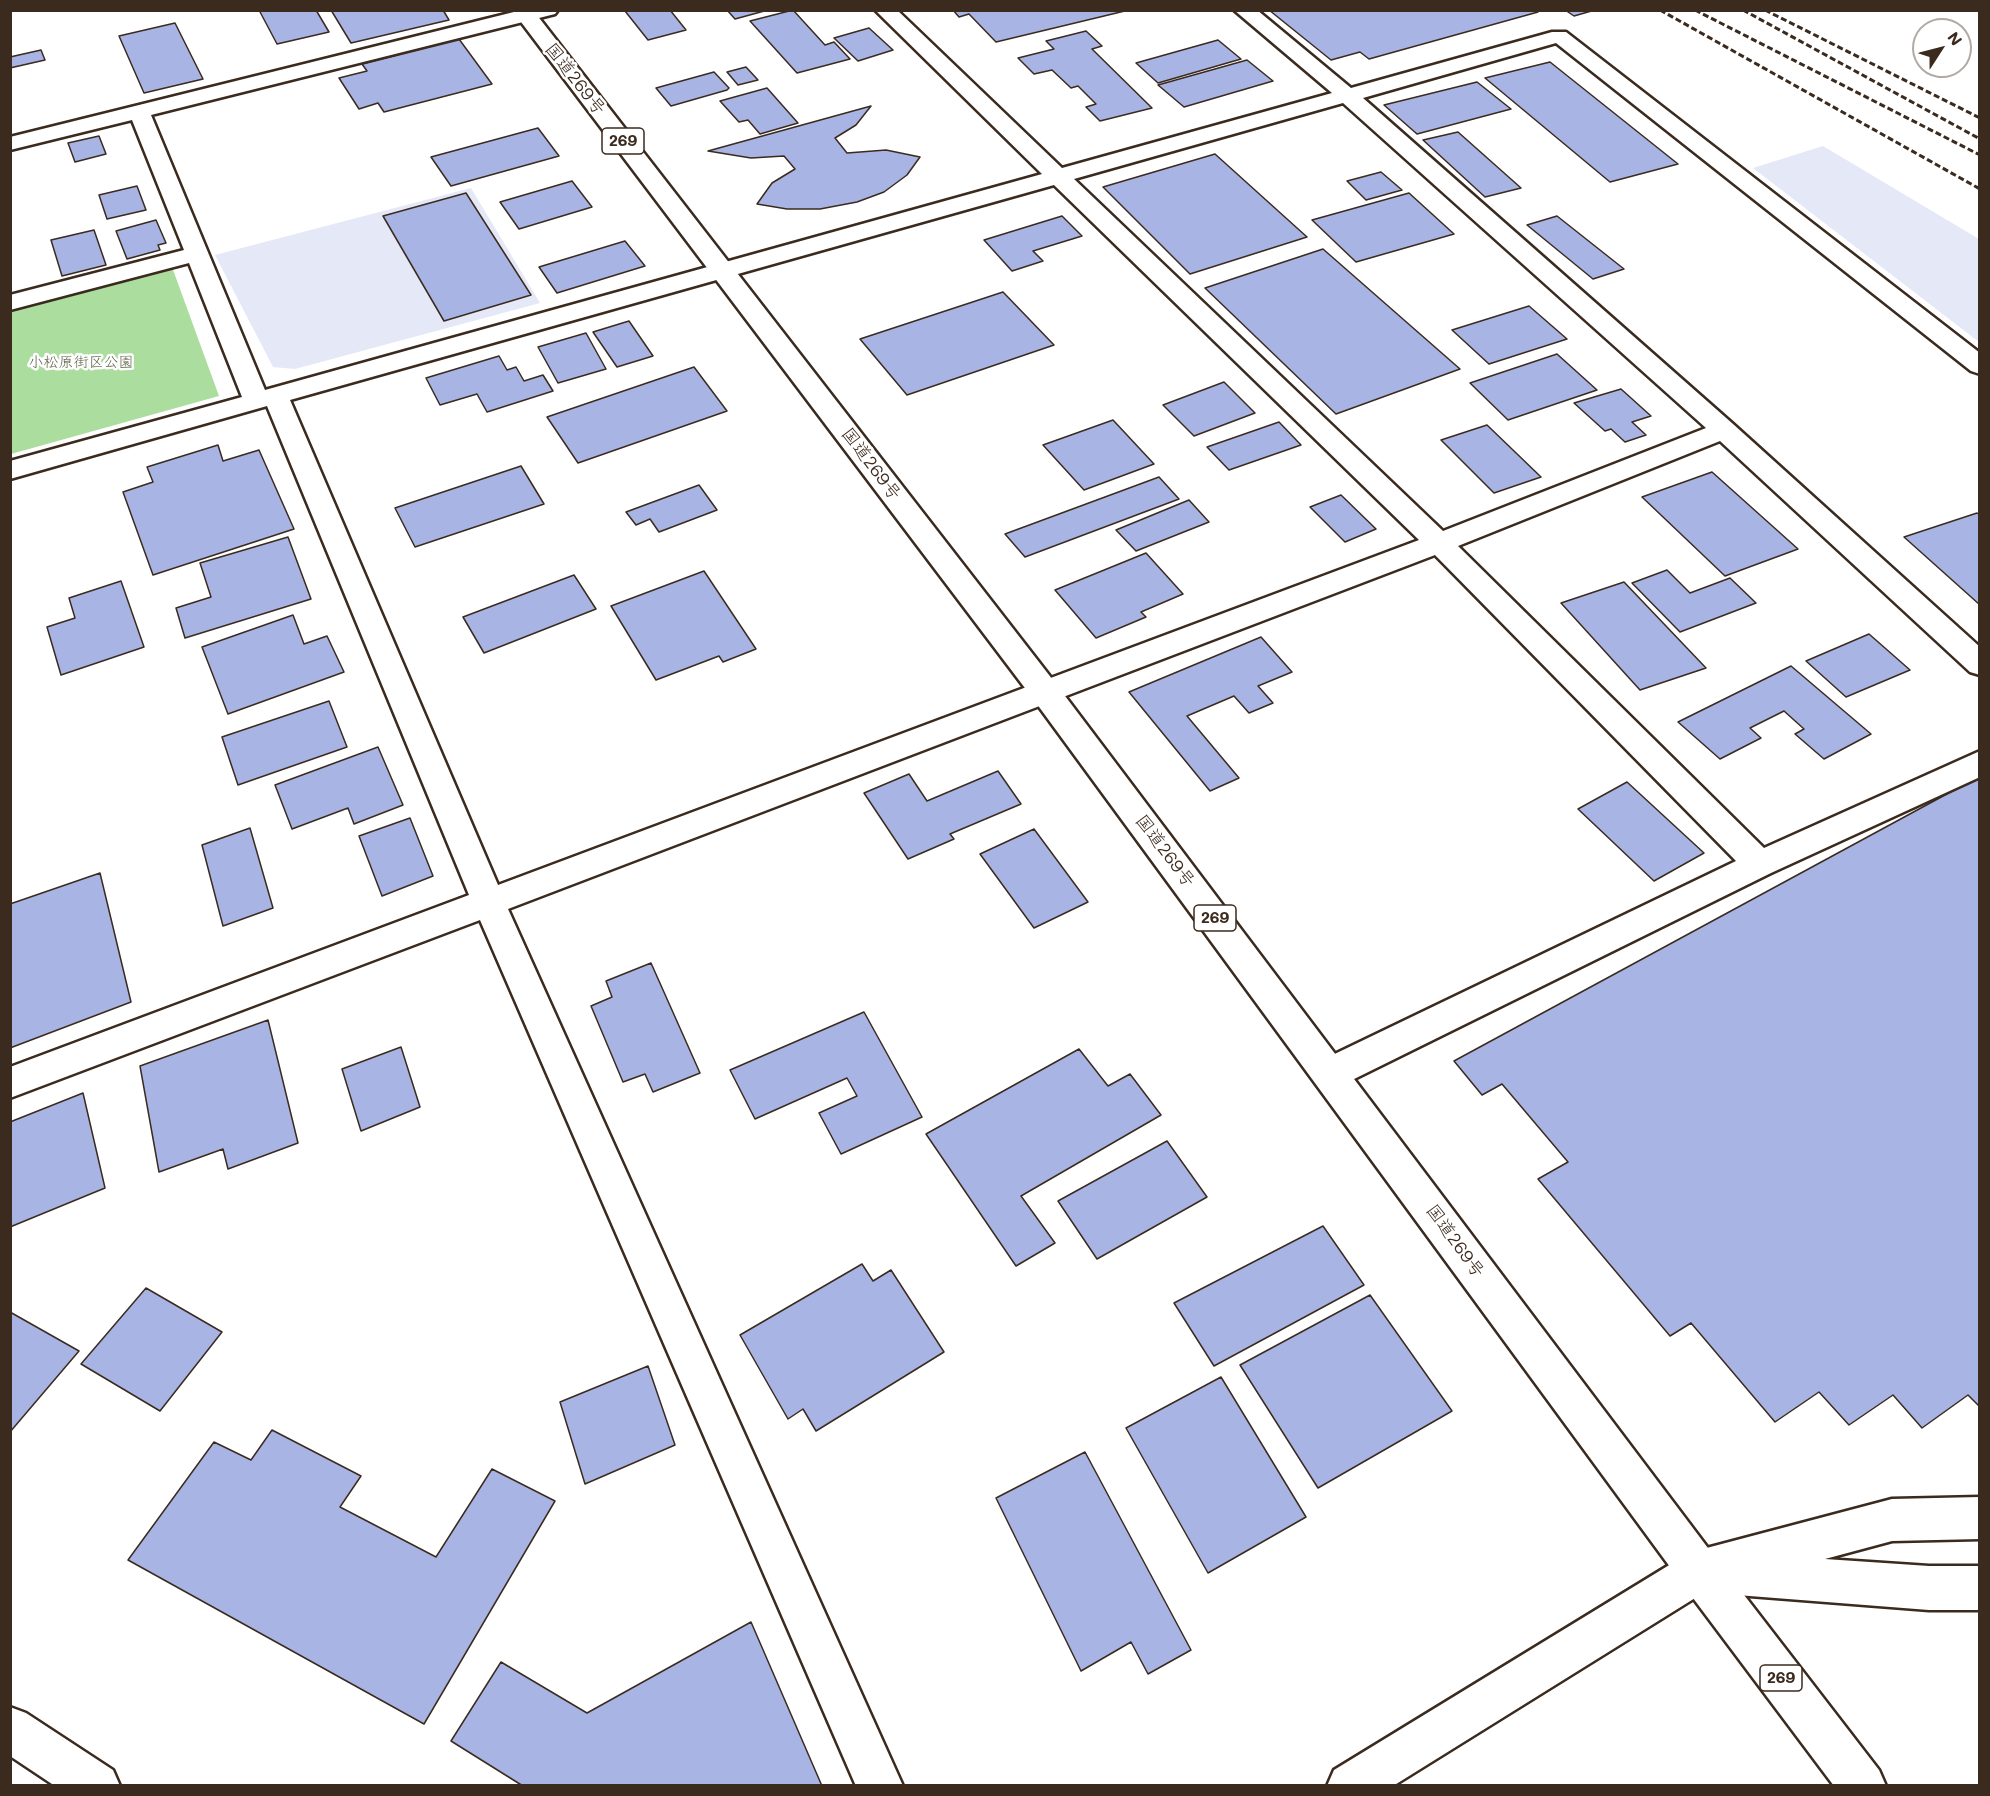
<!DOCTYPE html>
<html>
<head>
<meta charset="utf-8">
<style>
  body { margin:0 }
  #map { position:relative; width:1990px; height:1796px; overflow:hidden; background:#fff; font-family:Mali,sans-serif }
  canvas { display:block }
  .frame { position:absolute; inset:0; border:12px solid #3b2a1e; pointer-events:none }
  .north { position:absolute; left:1912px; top:18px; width:60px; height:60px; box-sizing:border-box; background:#fff; border:2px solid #b1aaa5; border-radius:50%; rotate:54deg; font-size:16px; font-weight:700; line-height:24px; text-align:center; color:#3b2a1e }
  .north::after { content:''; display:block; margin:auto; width:21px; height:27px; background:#3b2a1e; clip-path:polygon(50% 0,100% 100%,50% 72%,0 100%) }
</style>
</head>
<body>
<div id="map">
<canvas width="1990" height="1796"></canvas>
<div class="frame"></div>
<div class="north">N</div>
</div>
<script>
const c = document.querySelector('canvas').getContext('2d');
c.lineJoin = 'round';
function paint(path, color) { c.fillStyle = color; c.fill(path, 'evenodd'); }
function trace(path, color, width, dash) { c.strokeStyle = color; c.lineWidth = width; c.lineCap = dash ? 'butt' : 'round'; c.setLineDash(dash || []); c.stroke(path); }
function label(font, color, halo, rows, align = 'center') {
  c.font = font + ' Mali,"Klee One",sans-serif'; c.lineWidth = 5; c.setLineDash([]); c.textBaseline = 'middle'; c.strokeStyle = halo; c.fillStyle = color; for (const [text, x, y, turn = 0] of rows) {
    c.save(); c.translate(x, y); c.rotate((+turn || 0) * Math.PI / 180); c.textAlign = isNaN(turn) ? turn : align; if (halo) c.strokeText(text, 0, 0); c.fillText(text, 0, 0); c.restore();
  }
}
const built = new Path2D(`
  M1823,146L1979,239V342L1753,168Z
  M471,188L540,303L295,369L273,367L215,255Z`);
const green = new Path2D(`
  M172,267L219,396L11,454V309Z`);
const building = new Path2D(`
  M259,10H316L329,32L277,44Z
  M331,10H443L449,20L351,43Z
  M670,10L686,30L648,40L625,11Z
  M727,10H768L735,19Z
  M793,10L825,45L834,42L850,59L797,73L750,21Z
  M953,10H1129L996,42L969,14L959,17Z
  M1269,10H1536L1538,12L1369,59L1360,52L1331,60Z
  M1565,10H1595L1574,16Z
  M175,23L203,79L144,93L119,36Z
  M869,28L893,50L858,61L834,38Z
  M1086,31L1102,46L1092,49L1152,108L1100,121L1086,107L1096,104L1078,86L1071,88L1052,70L1034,74L1018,58L1054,49L1046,41Z
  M459,39L492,84L384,112L378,103L359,109L339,78L367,71L362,64Z
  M1218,40L1241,59L1158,83L1136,63Z
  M41,50L45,60L10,68V57Z
  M1247,60L1273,81L1184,107L1158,85Z
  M1550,62L1678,164L1610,182L1485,78Z
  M746,67L758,80L738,85L727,72Z
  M714,72L729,88L727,90L671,106L656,88Z
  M1477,82L1511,109L1417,134L1384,105Z
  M767,88L798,123L760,134L748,120L739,122L720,101Z
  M871,106L856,125L835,138L847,153L886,150L920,157L907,175L884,192L857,202L820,209H787L757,204L772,183L795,169L784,156L751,158L708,151Z
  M538,128L559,156L451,186L431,157Z
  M1458,132L1521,188L1485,197L1423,140Z
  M99,136L106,154L75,162L68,143Z
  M1215,154L1307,237L1190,274L1103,187Z
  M1381,172L1402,190L1366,200L1347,181Z
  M572,181L592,207L519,229L500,202Z
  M137,186L146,210L107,219L99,195Z
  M466,193L531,295L444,321L383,216Z
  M1409,193L1454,234L1356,262L1312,220Z
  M1062,216L1082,236L1033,251L1043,261L1012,271L984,240Z
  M1557,216L1624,269L1593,279L1527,225Z
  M156,220L166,243L158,245L160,250L127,259L116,231Z
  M94,230L106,265L62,276L51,240Z
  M625,241L645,266L557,293L539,267Z
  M1323,249L1460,369L1336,414L1205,288Z
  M1003,292L1054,345L907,395L860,339Z
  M1529,306L1567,339L1489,364L1452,330Z
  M629,321L653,356L617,367L593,332Z
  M586,333L606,369L558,383L538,347Z
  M1557,354L1597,390L1508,420L1470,383Z
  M499,356L507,370L516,367L524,381L543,375L553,391L487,412L477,394L440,405L426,378Z
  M694,367L727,411L578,463L547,417Z
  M1224,382L1255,413L1194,436L1163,405Z
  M1621,389L1651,416L1632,422L1646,435L1625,442L1611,429L1605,431L1574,403Z
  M1113,420L1154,464L1084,490L1043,445Z
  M1279,422L1301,445L1229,470L1207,447Z
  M1487,425L1541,477L1494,493L1441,440Z
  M218,445L223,461L259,450L294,529L153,575L123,492L153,482L147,467Z
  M521,466L544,504L415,547L395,508Z
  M1712,472L1798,549L1725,576L1642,497Z
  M1159,477L1179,499L1025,557L1005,534Z
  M699,485L717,510L659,532L650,519L636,525L626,512Z
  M1341,495L1376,529L1345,542L1310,507Z
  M1189,500L1209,522L1136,551L1116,530Z
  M1977,513L1980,515V605L1904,537Z
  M288,537L311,599L185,638L176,608L211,597L200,563Z
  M1146,553L1183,594L1141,612L1146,617L1096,638L1055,590Z
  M1667,570L1690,593L1730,578L1756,603L1680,632L1632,583Z
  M704,571L756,649L723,662L719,656L656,680L611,606Z
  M574,575L596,609L484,653L463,617Z
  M121,581L144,647L61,675L47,627L75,618L69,598Z
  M1624,582L1706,668L1640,690L1561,603Z
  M293,615L304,644L327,636L344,672L228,714L202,647Z
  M1869,634L1910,670L1846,697L1806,661Z
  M1261,637L1292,672L1258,686L1273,703L1249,713L1234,696L1187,716L1239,778L1210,791L1129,692Z
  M1791,666L1871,734L1824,759L1795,734L1804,729L1784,711L1750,728L1761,738L1720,759L1678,722Z
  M329,701L347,747L238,785L222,737Z
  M378,747L403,805L354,824L348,808L292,829L275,785Z
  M998,771L1021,804L950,834L954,839L908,859L864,793L909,774L927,801Z
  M1980,776V1407L1968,1395L1922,1428L1893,1395L1849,1425L1819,1392L1775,1422L1691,1323L1670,1336L1538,1179L1568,1162L1502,1084L1482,1095L1454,1061Z
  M1627,782L1704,853L1654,881L1578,809Z
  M410,818L433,876L382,896L359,836Z
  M250,828L273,908L223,926L202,845Z
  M1034,829L1088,902L1034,928L980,854Z
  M100,873L131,1002L10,1048V904Z
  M651,963L700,1073L653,1092L645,1074L623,1082L591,1006L612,997L606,981Z
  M864,1012L922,1117L841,1154L819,1113L857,1096L847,1078L755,1119L730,1070Z
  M268,1020L298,1143L228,1169L223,1149L159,1172L140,1066Z
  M401,1047L420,1107L361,1131L342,1069Z
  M1079,1049L1108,1086L1130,1074L1161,1115L1021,1196L1055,1243L1016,1266L926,1134Z
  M83,1093L105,1188L10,1227V1122Z
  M1167,1141L1207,1197L1097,1259L1058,1201Z
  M1323,1226L1364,1285L1214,1366L1174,1303Z
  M862,1264L873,1281L891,1270L944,1352L816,1431L803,1409L788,1419L740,1335Z
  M146,1288L222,1332L160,1411L81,1364Z
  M1370,1295L1452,1411L1318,1488L1240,1365Z
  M10,1312L79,1351L10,1432Z
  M648,1366L675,1445L585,1484L560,1402Z
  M1221,1377L1306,1517L1208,1573L1126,1428Z
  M272,1430L361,1476L340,1507L436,1557L492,1469L555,1501L424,1724L128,1560L214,1442L251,1460Z
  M1085,1452L1191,1650L1148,1674L1131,1642L1081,1671L996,1498Z
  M751,1622L822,1786H523L451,1741L501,1662L587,1713Z`);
const minor = new Path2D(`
  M522,10H558L555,14L151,115L265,390L1042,174L875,10H897L1062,168L1332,93L1234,10H1257L1351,88L1552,32H1566L1980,353V374L1971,371L1556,43L1363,98L1733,424L1980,647V675L1970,672L1720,441L1458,546L1764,848L1980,751V777L1771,873L1344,1084L1331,1089L1318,1084L1313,1073L1318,1062L1736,861L1435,555L508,909L903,1786H856L480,920L10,1098V1067L469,895L267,406L10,479V461L242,397L189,263L10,310V295L184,250L132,120L10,150V137ZM1343,103L1706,428L1443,531L1074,179ZM1054,185L1419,540L498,885L290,400Z
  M1980,1497V1539L1892,1541L1825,1559L1929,1566H1980V1610H1929L1724,1594L1708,1590L1393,1786H1327L1334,1770L1684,1556L1699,1550L1892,1499Z
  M10,1707L26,1713L113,1770L120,1786H55L10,1756Z`);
const highway = new Path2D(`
  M512,10H533L1056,684L1714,1556L1879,1770L1886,1786H1834L1684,1586L1034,700Z`);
const rail = new Path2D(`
  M1660,10L1980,189
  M1695,10L1980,155
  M1743,10L1980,139
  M1765,10L1980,118`);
const farParknames = [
  ["小松原街区公園",81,362]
];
const shields = [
  [623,141,42],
  [1215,918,42],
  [1781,1678,42]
];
const shieldNames = [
  ["269",623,141],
  ["269",1215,918],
  ["269",1781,1678]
];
const streetNames = [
  ["国道269号",575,79,52],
  ["国道269号",871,464,53],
  ["国道269号",1165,851,53],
  ["国道269号",1455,1241,54]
];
paint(built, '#e5e8f7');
paint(green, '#abdd9e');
paint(building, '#a8b4e4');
trace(building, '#3b2a1e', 1.5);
trace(minor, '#3b2a1e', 5);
trace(highway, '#3b2a1e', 5);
paint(minor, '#fff');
paint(highway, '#fff');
trace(rail, '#3b2a1e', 3, [6, 3]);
label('15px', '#5d6044', '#fff', farParknames);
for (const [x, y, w] of shields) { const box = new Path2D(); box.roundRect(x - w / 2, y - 13, w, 26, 4.5); c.fillStyle = '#fff'; c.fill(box); trace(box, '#3b2a1e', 1.5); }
label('bold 16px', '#3b2a1e', null, shieldNames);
label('18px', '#3b2a1e', '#fff', streetNames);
</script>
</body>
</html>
